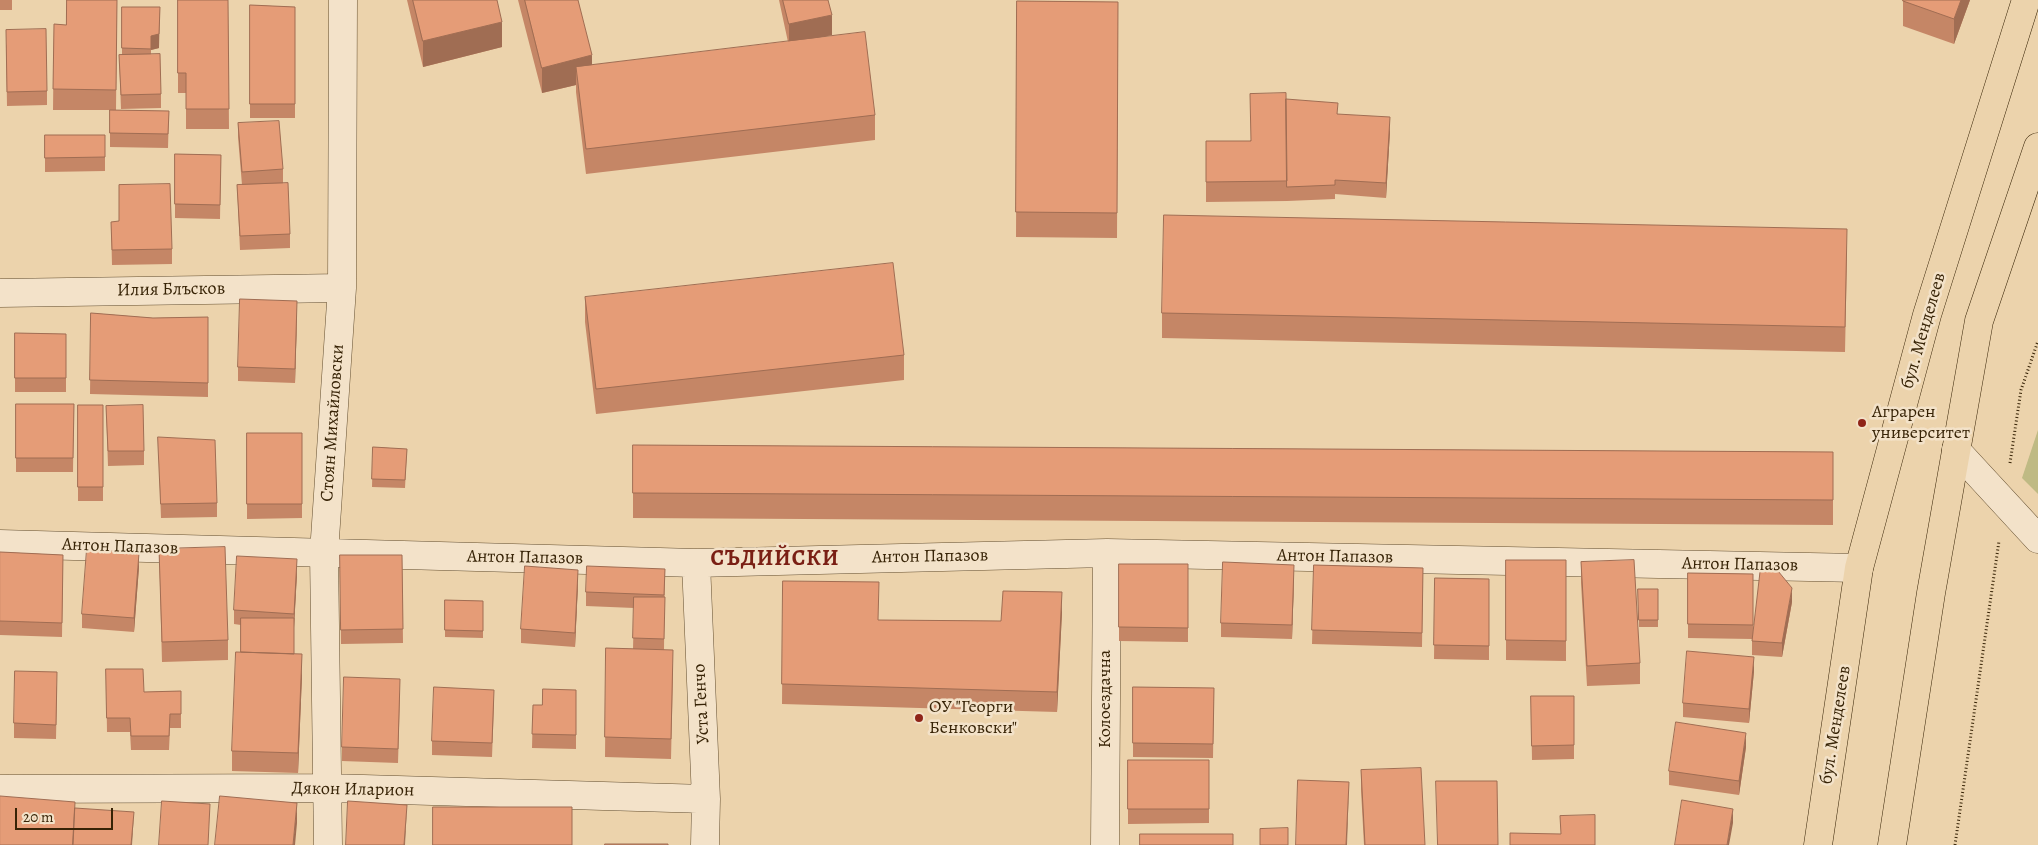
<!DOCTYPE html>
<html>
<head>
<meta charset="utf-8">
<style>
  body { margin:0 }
  #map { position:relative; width:2038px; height:845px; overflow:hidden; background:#ecd3ac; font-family:Alegreya,serif }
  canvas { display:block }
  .scale { position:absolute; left:15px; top:808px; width:98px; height:22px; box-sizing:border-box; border:2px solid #372306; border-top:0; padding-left:6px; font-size:15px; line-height:18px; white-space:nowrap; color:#372306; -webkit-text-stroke:4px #f3e2c9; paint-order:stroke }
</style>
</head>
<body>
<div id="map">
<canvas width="2038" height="845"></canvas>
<div class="scale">20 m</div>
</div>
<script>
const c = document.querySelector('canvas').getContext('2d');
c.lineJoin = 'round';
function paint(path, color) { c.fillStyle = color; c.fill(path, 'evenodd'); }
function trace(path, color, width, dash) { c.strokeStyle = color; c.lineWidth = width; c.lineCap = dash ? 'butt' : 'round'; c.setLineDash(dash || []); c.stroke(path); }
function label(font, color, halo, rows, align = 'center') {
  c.font = font + ' Alegreya,serif'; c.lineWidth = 5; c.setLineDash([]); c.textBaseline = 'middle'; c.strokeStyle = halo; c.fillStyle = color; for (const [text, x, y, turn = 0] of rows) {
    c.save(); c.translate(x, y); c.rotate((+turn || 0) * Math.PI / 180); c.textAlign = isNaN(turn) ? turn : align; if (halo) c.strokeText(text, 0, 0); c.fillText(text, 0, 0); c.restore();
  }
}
const green = new Path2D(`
  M2038,430V494L2022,478Z`);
const path = new Path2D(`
  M2010,463L2021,390L2038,341
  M1955,845L1999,541`);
const minor = new Path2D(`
  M0,293L342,288
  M1956,450L2038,539
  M0,544L696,563L1107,553L1859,568
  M696,563L706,799L705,845
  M0,789L329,788L706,799
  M328,845L324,553L342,288L343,0
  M1105,845L1107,553`);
const major = new Path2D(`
  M1818,845L1859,568L1927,315L2026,0
  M1892,845L1931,593L1979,321L2038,147`);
const wall = new Path2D(`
  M0,0H12V10H0Z
  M117,0L116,110H53L54,24L66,25Z
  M178,0H228L229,129H186V93H178Z
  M407,0H497L502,47L423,67Z
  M518,0H578L592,65L788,42L779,0H828L832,35L814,39L875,115V140L586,174L576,92V85L542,93Z
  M1903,0H1970L1954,44L1903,26Z
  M1017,1L1118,2L1117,238L1016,237Z
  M250,5L295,7V118H250Z
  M122,7L159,48L151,50V54L161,94V108L121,109L119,55H122Z
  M6,44L47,91V105L7,106Z
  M1286,99L1338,114L1390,131L1386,198L1335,194V199L1287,201L1206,202V141H1250Z
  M110,110L169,111L168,148L110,147Z
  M238,123L283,169V183L290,234V248L240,250L237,185H242L238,137Z
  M45,135L105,157V171L45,172Z
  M175,154L221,155L220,219L175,218Z
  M111,222L172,249V264L112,265Z
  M1847,254L1845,352L1162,338V313Z
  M585,297L904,355V380L596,414L585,322Z
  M91,313L153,318L208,317V397L90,394Z
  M297,315L295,383L238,381V367Z
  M15,333L66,334V392H15Z
  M16,404H74L73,472H16Z
  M78,405H103V501H78Z
  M106,406L144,451V465L108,466Z
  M247,433H302V518L247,519Z
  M158,437L217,503V517L161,518Z
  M633,445L1833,452V525L633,518Z
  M373,447L407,449L405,488L372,487Z
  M159,549L228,640V660L162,662Z
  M0,552L63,555L62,637L0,635Z
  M340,555H402L403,643L341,644Z
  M1506,560H1566V661L1506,660Z
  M1581,562L1640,663V684L1587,686L1581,583Z
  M1119,564H1188V642L1119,641Z
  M1314,565L1423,568L1422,647L1312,644Z
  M139,567L134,632L82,628V614Z
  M665,569L664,649L673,670L671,759L605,757L606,648L633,649L634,608L586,606V592Z
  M297,573L294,627V654L302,675L298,773L232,771V751L241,652V625L234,624V610Z
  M1688,573L1753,574V634L1792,602L1782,657L1752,655V639L1688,638Z
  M1435,578L1489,579V660L1434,659Z
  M1294,579L1292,639L1221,637V623Z
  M783,581L878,620L1001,621L1062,612L1057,712L782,704Z
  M578,584L575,647L521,643V629Z
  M1638,589H1658V627H1639Z
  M445,600L483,601V638L445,637Z
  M106,669L144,692L181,691V728H170L169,750H131L130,732H107Z
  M1754,671L1749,723L1683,717V703Z
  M57,686L56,739L14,738V723Z
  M1133,687L1214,688L1213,758L1133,757Z
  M576,690V749L532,748L533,705H542Z
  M400,693L398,763L342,761V747Z
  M1531,696H1574V759L1532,760Z
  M494,704L492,757L432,755V741Z
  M1746,747L1739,795L1669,785V771Z
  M1128,760H1209V823L1128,824Z
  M1361,770L1425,845H1364L1361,790Z`);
const shadedWall = new Path2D(`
  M1961,0H1970L1954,44V19Z
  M160,7L159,48L151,50V36Z
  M832,15V35L789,44V24Z
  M502,22V47L423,67V41Z
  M592,55V81L576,67V85L542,93V68Z
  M1390,117V131L1386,198V183Z
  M297,301V315L295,383V369Z
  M139,553V567L134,632V618Z
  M297,559V573L294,628V614Z
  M1294,565V579L1292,639V625Z
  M578,570V584L575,647V633Z
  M1792,588V602L1782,657V643Z
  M1062,592V612L1057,712V692Z
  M302,654V675L298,773V753Z
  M1754,657V671L1749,723V709Z
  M1746,733V747L1739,795V781Z
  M1349,782L1347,845H1346Z
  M297,803V823L295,845H293Z
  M407,805L405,845H404Z
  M1733,809V823L1729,845H1727Z
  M134,812L132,845H131Z`);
const building = new Path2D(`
  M67,0H117L116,90L53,89L54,24L66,25Z
  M178,0H228L229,109H186V73H178Z
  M413,0H497L502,22L423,41Z
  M525,0H578L592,55L542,68Z
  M783,0H828L832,15L789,24Z
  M1903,0H1961L1954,19L1903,1Z
  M1017,1L1118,2L1117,213L1016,212Z
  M250,5L295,7V104H250Z
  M122,7H160L159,34L151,36V49L122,48Z
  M46,29L47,91L7,92L6,30Z
  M865,32L875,115L586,149L576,67Z
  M160,54L161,94L121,95L119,55Z
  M1286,93L1287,181L1206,182V141H1251L1250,94Z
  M1286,99L1338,103L1337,114L1390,117L1386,183L1335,180V185L1287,187Z
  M110,110L169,111L168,134L110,133Z
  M279,121L283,169L242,172L238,123Z
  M45,135H105V157L45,158Z
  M175,154L221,155L220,205L175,204Z
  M288,183L290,234L240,236L237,185Z
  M170,184L172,249L112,250L111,222L119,221V185Z
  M1164,215L1847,229L1845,327L1162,313Z
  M893,263L904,355L596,389L585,297Z
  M240,299L297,301L295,369L238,367Z
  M91,313L153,318L208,317V383L90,380Z
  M15,333L66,334V378H15Z
  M16,404H74L73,458H16Z
  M78,405H103V487H78Z
  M143,405L144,451H108L106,406Z
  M247,433H302V504H247Z
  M158,437L215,440L217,503L161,504Z
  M633,445L1833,452V500L633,493Z
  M373,447L407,449L405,480L372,479Z
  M225,547L228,640L162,642L159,549Z
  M87,549L139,553L134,618L82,614Z
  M0,552L63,555L62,623L0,621Z
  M340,555H402L403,629L341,630Z
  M237,556L297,559L294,614L234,610Z
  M1506,560H1566V641L1506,640Z
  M1634,560L1640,663L1587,666L1581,562Z
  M1223,562L1294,565L1292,625L1221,623Z
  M1119,564H1188V628L1119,627Z
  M1314,565L1423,568L1422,633L1312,630Z
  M525,566L578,570L575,633L521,629Z
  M587,566L665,569L664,595L586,592Z
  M1778,571L1792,588L1782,643L1752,641L1760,572Z
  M1688,573L1753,574V625L1688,624Z
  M1435,578L1489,579V646L1434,645Z
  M783,581L879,582L878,620L1001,621L1003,591L1062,592L1057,692L782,684Z
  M1638,589H1658V620H1639Z
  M634,597H665L664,639L633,638Z
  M445,600L483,601V631L445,630Z
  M241,618H294V654L241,652Z
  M606,648L673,650L671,739L605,737Z
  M1687,651L1754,657L1749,709L1683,703Z
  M236,652L302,654L298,753L232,751Z
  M106,669H143L144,692L181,691V714H170L169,736H131L130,718H107Z
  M15,671L57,672L56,725L14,723Z
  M344,677L400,679L398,749L342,747Z
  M434,687L494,690L492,743L432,741Z
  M1133,687L1214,688L1213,744L1133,743Z
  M543,689L576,690V735L532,734L533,705H542Z
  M1531,696H1574V745L1532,746Z
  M1676,722L1746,733L1739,781L1669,771Z
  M1128,760H1209V809H1128Z
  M1421,768L1425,845H1365L1361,770Z
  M1298,780L1349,782L1346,845H1296Z
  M1436,781H1497L1498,845H1438Z
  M0,796L75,802L73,845H0Z
  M220,796L297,803L293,845H215Z
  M1682,800L1733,809L1727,845H1675Z
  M162,801L210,804L208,845H159Z
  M348,801L407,805L404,845H346Z
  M433,807H572V845H433Z
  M75,808L134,812L131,845H73Z
  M1595,815V845H1510V833L1561,834L1560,816Z
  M1288,828V845H1260V829Z
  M1140,834H1233V845H1140Z
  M605,844H668V845H605Z`);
const markers = [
  [1862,423,5,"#8f2418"],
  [919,718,5,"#8f2418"]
];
const streetNames = [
  ["Илия Блъсков",171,290,-1],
  ["бул. Менделеев",1924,331,-74],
  ["Стоян Михайловски",333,423,-86],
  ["Антон Папазов",120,547,2],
  ["Антон Папазов",930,557,-1],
  ["Антон Папазов",1335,557,1],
  ["Антон Папазов",525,558,1],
  ["Антон Папазов",1740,565,1],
  ["Колоездачна",1106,699,-90],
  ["Уста Генчо",702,704,-93],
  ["бул. Менделеев",1836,725,-81],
  ["Дякон Иларион",353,790,1]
];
const poiNames = [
  ["Аграрен",1872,413],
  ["университет",1872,434],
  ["ОУ \"Георги",929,708],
  ["Бенковски\"",929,729]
];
const districtNames = [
  ["СЪДИЙСКИ",775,560]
];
paint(green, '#bfba84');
trace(minor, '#644f30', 29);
trace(major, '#372306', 29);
trace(path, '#372306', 3, [1, 2.5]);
trace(minor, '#f3e2c9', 28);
trace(major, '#ecd3ac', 28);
paint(wall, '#c58666');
paint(shadedWall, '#a06d53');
paint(building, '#e59c77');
trace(building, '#a06d53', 1);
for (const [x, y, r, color] of markers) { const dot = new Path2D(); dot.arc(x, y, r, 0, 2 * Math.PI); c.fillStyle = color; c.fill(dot); trace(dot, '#f3e2c9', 2); }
label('18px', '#372306', '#f3e2c9', streetNames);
label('18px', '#372306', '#f3e2c9', poiNames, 'left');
c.letterSpacing = '1px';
label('bold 22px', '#7a1f14', '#f3e2c9', districtNames);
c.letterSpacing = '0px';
</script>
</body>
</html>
